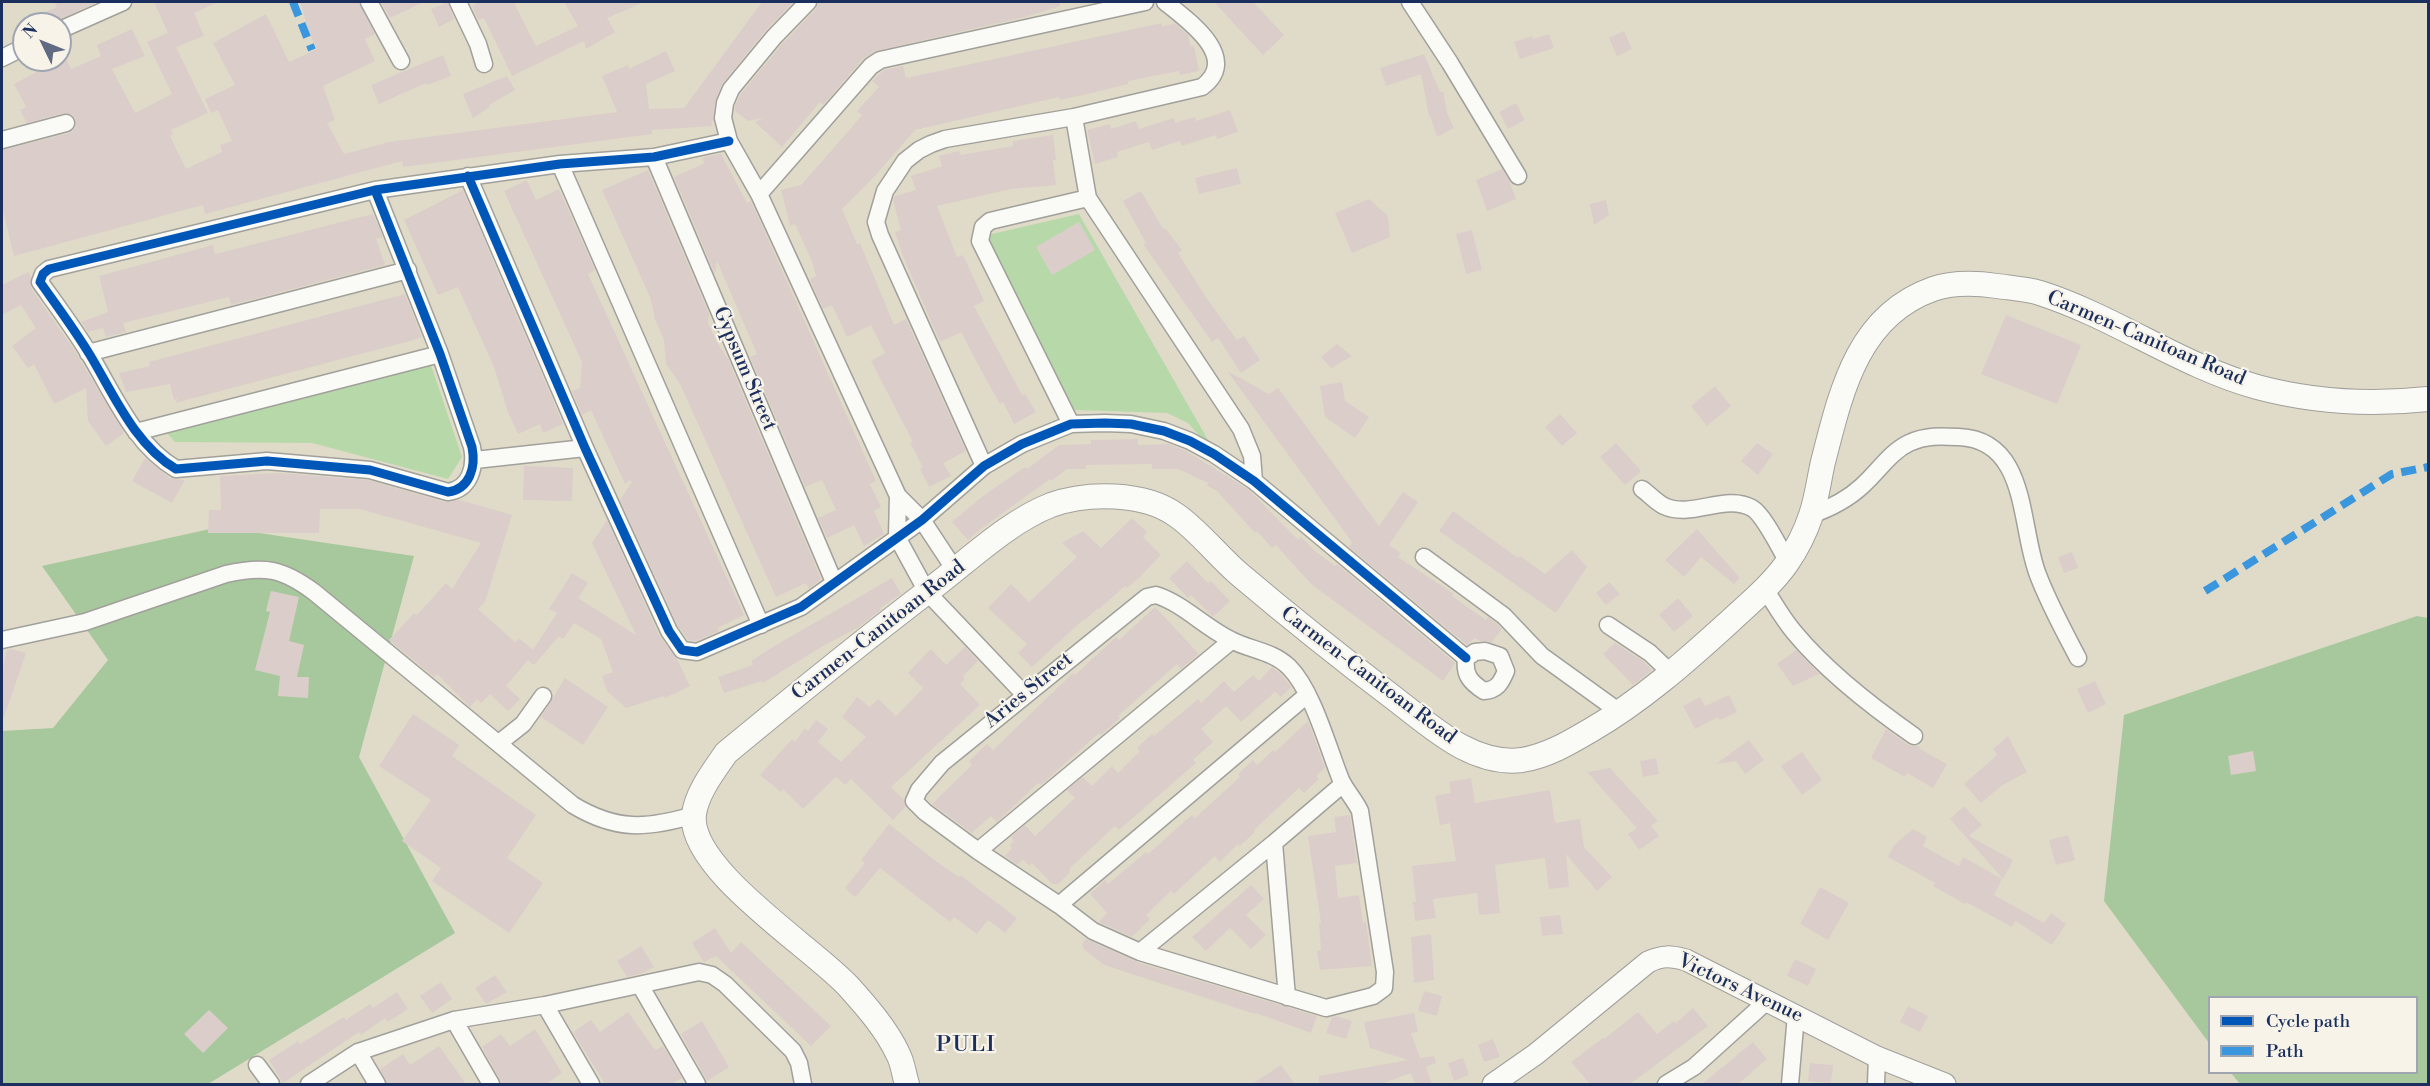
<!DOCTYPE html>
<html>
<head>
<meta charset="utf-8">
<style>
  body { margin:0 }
  #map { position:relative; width:2430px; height:1086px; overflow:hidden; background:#e0dbc8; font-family:"Libre Bodoni",serif }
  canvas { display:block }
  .frame { position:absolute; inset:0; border:3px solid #1b2f5e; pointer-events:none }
  .legend { position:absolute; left:2208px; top:996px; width:210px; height:78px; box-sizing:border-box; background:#f7f3e8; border:2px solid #9fa5b1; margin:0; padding:8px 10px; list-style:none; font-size:18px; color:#1b2f5e }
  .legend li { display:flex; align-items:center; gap:12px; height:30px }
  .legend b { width:30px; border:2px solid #9fa5b1 }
  .north { position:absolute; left:12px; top:12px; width:60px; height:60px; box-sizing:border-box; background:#f7f3e8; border:2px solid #9fa5b1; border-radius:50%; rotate:313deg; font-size:16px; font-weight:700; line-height:24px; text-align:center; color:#1b2f5e }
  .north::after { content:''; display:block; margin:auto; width:21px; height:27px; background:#606b83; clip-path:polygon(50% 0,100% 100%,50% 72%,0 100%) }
</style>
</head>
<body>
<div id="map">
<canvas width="2430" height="1086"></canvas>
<div class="frame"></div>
<ul class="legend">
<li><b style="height:8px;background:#0057b8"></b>Cycle path</li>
<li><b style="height:8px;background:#3a97de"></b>Path</li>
</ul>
<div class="north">N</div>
</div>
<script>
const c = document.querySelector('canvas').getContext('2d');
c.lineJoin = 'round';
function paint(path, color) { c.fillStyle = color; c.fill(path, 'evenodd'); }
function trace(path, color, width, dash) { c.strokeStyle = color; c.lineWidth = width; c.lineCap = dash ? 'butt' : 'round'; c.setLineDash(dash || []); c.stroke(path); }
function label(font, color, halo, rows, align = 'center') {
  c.font = font + ' "Libre Bodoni",serif'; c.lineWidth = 4.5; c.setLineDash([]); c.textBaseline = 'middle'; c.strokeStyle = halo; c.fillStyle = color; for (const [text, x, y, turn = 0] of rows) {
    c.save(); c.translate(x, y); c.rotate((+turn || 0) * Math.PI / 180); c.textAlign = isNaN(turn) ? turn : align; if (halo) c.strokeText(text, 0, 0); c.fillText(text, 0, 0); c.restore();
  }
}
const green = new Path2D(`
  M1079,214L1216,454L1188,423L1167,413L1075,410L1066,400L987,235Z
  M431,365L462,457L448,479L312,443L175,442L165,431Z`);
const forest = new Path2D(`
  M219,527L414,556L359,757L455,933L208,1084H2V731L53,728L108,660L42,566Z
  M2417,616L2428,618V1084H2240L2231,1073L2416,1072V998H2210L2209,1043L2104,901L2124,715Z`);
const building = new Path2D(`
  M54,2H98L51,24H16L57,7Z
  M154,2H218L194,13L204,36L176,47L208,113L171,130L173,134L170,136L186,169L222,152L220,145L232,141L218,110L211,113L205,99L235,85L213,43L266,14L289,62L317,49L309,32L300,2H359L375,34L365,39L375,61L323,86L335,120L327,123L344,154L389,142L617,112L602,76L628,65L629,69L666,51L675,71L646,84L649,109L684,108L762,2H794L766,30L723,83L715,102L713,121H711L712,126L652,130V134L403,167L402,161L205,214L203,205L14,256L2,207V150L69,133L74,130L76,121L73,115L64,113L27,123L20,110L26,107L14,84L42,69L40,65L51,60H60V56L64,54L71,69L101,56L97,45L132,29L145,56L112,69L135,113L172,94L147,42L168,33Z
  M381,2H424L390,18Z
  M448,2L454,19L439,27L431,9Z
  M476,2H518L514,3L536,46L578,26L564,2H644L607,18L615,32L586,49L584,41L512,76L484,18L478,20L472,6L477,3Z
  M818,2H1060V6L1025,17L875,51L863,59L823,105L820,102L782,147L755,122L764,118L748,121L735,111V106L740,95L782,44L816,9Z
  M1214,2H1253L1284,35L1263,55Z
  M1162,23V27L1175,23L1188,35L1191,47L1194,46L1199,71L1180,75L1179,71L1128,81V84L1083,95L1060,100L1059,97L915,130L873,178L842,209L857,244L860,243L894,325L906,319L966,451L943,463L951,476L929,487L920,469L923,467L910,443L913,442L871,361L885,353L871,325L847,337L832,305L823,309L810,279L816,276L812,261L795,224L790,226L781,190L801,185L839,142L862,115L857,111L879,87L872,81L884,70L903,66L906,78Z
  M1624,31L1632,49L1617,56L1609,38Z
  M1549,34L1554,48L1520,59L1514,42L1532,36L1533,39Z
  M1424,54L1440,92L1443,91L1447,113L1454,128L1437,137L1430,116H1429L1421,74L1386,86L1380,68Z
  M443,55L451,76L427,85L426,83L379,104L371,85Z
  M507,76L515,90L489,105L490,107L473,118L463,94Z
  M1516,103L1525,120L1508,129L1499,112Z
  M1230,110L1238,132L1217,139L1216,135L1182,146L1180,141L1152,150L1149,142L1117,152L1118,157L1095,164L1087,130L1110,124L1111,129L1136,121L1139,129L1174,118L1175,123L1195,117L1196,121Z
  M1053,135L1056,160H1053L1056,185L1011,189L937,206L957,257L963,255L984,301L974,306L1022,395L1025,394L1036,412L1014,424L1003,402L1000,404L988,383L961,332L940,342L902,254L895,232L901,230L893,200L895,196L916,190L911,176L942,166L939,156L959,151L961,155L1013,146V141Z
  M721,154L747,203L751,201L876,481L870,484L881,507L874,511L884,534L864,546L854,525L827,538L818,518L836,510L822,480L805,487L750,357L757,354L717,261L715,274L674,177L705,163L702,159L705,157Z
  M1237,168L1241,184L1199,194L1195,178Z
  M1502,169L1510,183L1516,199L1487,211L1476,180Z
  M648,170L709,314L708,323L718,344L728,359L821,579L809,589L806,583L776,597L680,384L666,364L664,340L655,319L650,297L602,190Z
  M527,180L536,200L559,189L595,270L588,274L744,615L718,628L719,631L696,641L688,640L678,626L620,500L632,482L630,480L625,484L591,410L582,415L572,391L580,388L582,362L504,191Z
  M463,190L563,424L543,433L540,424L518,434L508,412L494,367L458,287L438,295L404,220Z
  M1141,191L1163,229L1165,228L1182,250L1178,253L1207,299L1237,340L1244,336L1260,360L1241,373L1218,338L1212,342L1143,244L1146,243L1123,201Z
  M1369,199L1388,216L1390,237L1352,253L1335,213Z
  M1606,200L1609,215L1594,225L1590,204Z
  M373,214L383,237L376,239L385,265L231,305L229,297L123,323L126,332L106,337L103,328L88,332L81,322L108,312L99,276L213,245L215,254Z
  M1079,222L1095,250L1052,275L1036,247Z
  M1472,230L1482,270L1466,274L1456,234Z
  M28,272L31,276V288L75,351L123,431V434L106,446L88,421L86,388L54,404L34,364L28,368L12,346L36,328L21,305L2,315V285Z
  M405,294L422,337L410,341L175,403L178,398L174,400L170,384L126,392L119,373L150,366L149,362Z
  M2006,315L2081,345L2057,404L1981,374Z
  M1337,344L1352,356L1331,368L1321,357Z
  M1227,371L1269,394L1278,388L1379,526L1403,492L1418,502L1389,545L1401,553L1398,557L1454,594L1452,596L1486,620L1488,617L1497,624L1502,629L1492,642L1480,641L1475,638L1467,645L1349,547L1352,542Z
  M1342,382L1345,401L1369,417L1355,438L1325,417L1320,386Z
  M1715,386L1731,406L1707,426L1691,406Z
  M1560,414L1577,433L1562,446L1545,427Z
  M1138,439V445L1169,444L1186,451L1248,489L1298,540L1301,537L1315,551L1335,566L1337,564L1455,663L1443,681L1311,584L1276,545L1272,548L1257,531L1255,533L1217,491L1207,486L1208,483L1178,469H1152V464L1086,465V469H1067L1051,481L1050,479L982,528L968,540L952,522L983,496L1025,467L1027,469L1059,445L1091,444V440Z
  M1616,443L1641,471L1625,485L1600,457Z
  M1757,443L1773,454L1758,475L1741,461Z
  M145,458L170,478L185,480L172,503L132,481Z
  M524,466L573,468L572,501L523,500Z
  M279,473L368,480L445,502L460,500L512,515L485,602L478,609L515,642L519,638L533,650L557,613L549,609L572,573L588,583L578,598L636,635L592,543L607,520L659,635L677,659L690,686L665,698L664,696L626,708L607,691L602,676L613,672L601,639L574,623L563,639L559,636L534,665L528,660L506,686L520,699L508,711L490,694L481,703L477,699L470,707L437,674L434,677L389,640L414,613L417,615L446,583L452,589L481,543L360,509H320L319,533H208L209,510H221L220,476Z
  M1453,511L1518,558L1520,556L1545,574L1572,550L1587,567L1556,613L1439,531Z
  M1132,518L1147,532L1143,537L1161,555L1140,577L1127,588L1125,586L1099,609L1098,608L1085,620L1084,619L1032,667L1018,653L1027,644L988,608L1011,584L1029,602L1077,557L1062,543L1083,531L1101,548Z
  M1697,529L1740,578L1734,584L1701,557L1684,577L1665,560Z
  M2072,552L2078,568L2064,573L2058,557Z
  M1187,561L1208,583L1211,581L1230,601L1213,617L1191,595L1188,598L1169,578Z
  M892,578L901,594L880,608L881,610L857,628L823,646L763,683L762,681L724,693L718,677L753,665L751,661L771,648Z
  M1609,582L1620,594L1606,605L1596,593Z
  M271,591L299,597L289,641L304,645L297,677H309L308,698L278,696L280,676L255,670L270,612L266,611Z
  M1678,598L1693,616L1674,632L1659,615Z
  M1155,607L1199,654L1181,669L1177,664L1118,716L1120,718L1101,735L1099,733L1041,785L1038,783L997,822L991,816L972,833L932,804L972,765L969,761L987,744L993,750L1073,673L1075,675L1116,637L1119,640Z
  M1615,643L1643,661L1652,670L1633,685L1603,654Z
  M965,647L978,661L963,676L965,679L960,684L980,705L891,787L904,800L905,807L893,820L851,779L845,785L836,777L803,809L783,789L781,792L760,775L792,739L795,742L805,728L808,731L816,720L828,729L818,742L841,762L866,737L842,717L857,697L870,707L878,699L896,716L923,688L908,673L924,656L931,649L946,665Z
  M11,649L26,653L3,720L2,671L7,650Z
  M1796,650L1819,674L1793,686L1777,664Z
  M1272,667L1281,674L1291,687L1281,697L1275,692L1241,722L1226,706L1201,729L1213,742L1193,760L1196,763L1119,830L1115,826L1070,868V872L1058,884H1052L1032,863L1029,866L1023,859L1017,865L1005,856L1012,848L1010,845L1014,841L1011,837L1025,825L1035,836L1075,798L1067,790L1083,777L1092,786L1112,766L1118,773L1140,751L1137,748L1152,734L1154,736L1198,699L1201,703L1224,681L1234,692L1253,675L1259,681Z
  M565,678L608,707L583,745L541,717Z
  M2095,681L2106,704L2088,713L2077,689Z
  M1729,695L1737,712L1720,720L1718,717L1695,729L1683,706L1700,697L1705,706Z
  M413,714L459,745L452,756L536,815L507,858L543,883L509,933L432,881L441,868L402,841L431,800L379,766Z
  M1308,721L1325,768L1316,776L1319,779L1304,793L1299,788L1254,830L1255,832L1240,846L1238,844L1220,862L1215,856L1174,894L1171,891L1146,915L1150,919L1132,937L1099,922L1107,913L1090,894L1105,880L1108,884L1146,852L1148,854L1192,815L1195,818L1240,777L1238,774L1253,760L1257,765L1273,750L1275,752Z
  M1886,729L1908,745L1917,746L1921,748L1920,749L1947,764L1933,788L1907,773L1905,777L1871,758Z
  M2008,736L2027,772L2001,786L1981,803L1964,784L1997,755L1993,749Z
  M1749,740L1764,760L1745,774L1736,761L1716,764Z
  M2253,751L2256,771L2231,775L2228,756Z
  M1802,752L1822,780L1802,795L1781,766Z
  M1656,758L1659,774L1643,777L1640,761Z
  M1610,768L1658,821L1651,826L1659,836L1639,850L1628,834L1637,828L1587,772Z
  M1471,778L1475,803L1550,790L1555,823L1580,819L1584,847L1612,877L1597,891L1566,854L1569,887L1549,889L1545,858L1495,865L1500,913L1479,915L1477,893L1433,899L1436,918L1415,921L1413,902H1416L1412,866L1456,861L1450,823L1440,825L1435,796L1451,793L1449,782Z
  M1964,806L1982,825L1969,836L2013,860L2003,879L1950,819Z
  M1350,815L1357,863L1335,866L1338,898L1359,895L1363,923L1366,922L1372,966L1320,970L1317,951L1321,950L1319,923H1321L1308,836L1336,832L1334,817Z
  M889,824L937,862L959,877L960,875L1017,918L1005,933L988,920L977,934L954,917L950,922L880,868L855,897L845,888L865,863L861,860Z
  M1913,829L1927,837L1923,846L1959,866L1963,857L2002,879L1994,895L2044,923L2051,913L2066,924L2052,945L2016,921L2012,927L1966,902L1965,904L1933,886L1935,883L1888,857L1894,845Z
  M2068,835L2075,860L2056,865L2049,840Z
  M1251,885L1264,899L1246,915L1266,935L1251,949L1230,928L1206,951L1192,937Z
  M1820,887L1849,903L1828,940L1800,924Z
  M1560,915L1563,934L1542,936L1540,917Z
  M715,928L731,953L741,942L831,1026L811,1046L716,956L704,962L692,943Z
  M1431,934L1434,980L1414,983L1411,937Z
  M1086,939L1137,962L1317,1016L1311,1033L1256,1013L1255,1014L1104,965L1085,950L1082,945Z
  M641,946L654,967L643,973L627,977L617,961Z
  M1795,959L1816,969L1808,986L1787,976Z
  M495,975L507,992L486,1004L475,988Z
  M441,982L452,999L432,1013L420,996Z
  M1424,991L1442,996L1437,1016L1418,1011Z
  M397,992L408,1009L388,1022L385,1018L361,1035L359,1032L283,1083L269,1060L298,1041L300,1044L344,1017L346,1020L370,1004L373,1008Z
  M1908,1006L1928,1016L1920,1032L1900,1022Z
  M1693,1008L1708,1026L1630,1084H1590L1571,1062L1603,1038L1604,1039L1638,1012L1657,1034L1674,1021L1676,1023Z
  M209,1010L228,1028L203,1053L184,1034Z
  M628,1012L655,1050L663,1046L682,1078L672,1084H605L573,1032L591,1020L600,1032Z
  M1414,1013L1418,1032L1411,1033L1420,1058L1434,1056L1436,1063L1426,1067L1432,1084H1415L1411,1073L1381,1084H1319V1076L1408,1060L1370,1048L1364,1022Z
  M1336,1016L1352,1021L1346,1039L1326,1033L1332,1017Z
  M702,1021L729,1067L707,1081L681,1034Z
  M535,1029L562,1073L546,1084H502L482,1047L501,1034L510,1046Z
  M1493,1039L1500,1057L1484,1062L1478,1045Z
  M1753,1042L1767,1059L1738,1084H1702Z
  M439,1046L466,1084H387L380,1069L403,1054L410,1065Z
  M1463,1058L1469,1075L1454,1081L1448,1063Z
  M1810,1063L1833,1065L1831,1083L1808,1081Z
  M1281,1065L1295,1084H1252Z`);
const minor = new Path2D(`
  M369,2L401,61
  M458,2L478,44L484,64
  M808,2L774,37L731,89L725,103L723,118L729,141L759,194L898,496L922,520L955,570
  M1410,2L1450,63L1518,176
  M60,30L123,2
  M2,58L24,47
  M1074,117L1088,198
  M2,140L66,123
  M654,157L834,582
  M560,164L761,625
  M468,176L585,448L669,631L682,650L697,652L801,607L922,520L984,466L1022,444L1071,424L1105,423L1131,424L1164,431L1190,441L1214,454L1254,481L1466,658
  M375,190L440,354L472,447C476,467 470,489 448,492L370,470L267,461L176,469C135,445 114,395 90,355C75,330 57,306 40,282L43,274L49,269L375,190L560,164L654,157L729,141
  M759,194L871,66L880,60L1145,2
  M88,353L408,270
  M1071,424L980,241L983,227L990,221L1088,198L1241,429L1252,456L1254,481
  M136,432L440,354
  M475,460L585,448
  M984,466L880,235L876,222L885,191L905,161L919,150L931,144L945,139L1074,117L1202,87C1241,58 1189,21 1165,2
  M1642,489C1649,494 1656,502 1664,506C1692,519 1725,493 1752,508C1764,515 1780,549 1788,562
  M898,496L897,537L927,592L1024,694
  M1811,515C1831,508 1847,500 1862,486C1878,472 1890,452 1909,443C1926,435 1941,436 1959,437C2029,440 2019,527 2038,575C2049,604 2064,631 2078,658
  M1424,557L1504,616L1542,656L1621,713
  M1765,589C1774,603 1783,619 1794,632C1827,672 1871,706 1914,736
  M1156,595C1184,604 1204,627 1231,640C1250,650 1273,651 1289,667C1313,691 1328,748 1341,780C1346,791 1355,800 1360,811L1385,972L1384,988L1373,996L1326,1008L1140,952L1093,931L1059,905L978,851L925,812L914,801L919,790L942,763L1147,597Z
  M1608,625L1650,653L1672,674
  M2,640L85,622L226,574C265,565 283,569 314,592L573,805C616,831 647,829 694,815
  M1485,651L1500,656L1506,671C1501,683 1497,690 1484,691C1470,682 1464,675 1466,658L1475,652Z
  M499,743L523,724L543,696
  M1274,843L1287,997
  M978,851L1231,641
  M1059,905L1307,695
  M1140,952L1274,843L1343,784
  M640,985L697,1084
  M545,1005L591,1084
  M454,1020L491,1084
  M358,1052L377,1084
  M257,1065L271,1084
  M309,1084L358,1052L454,1020L545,1005L699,972L712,975L725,984L793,1051L799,1063L803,1084
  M1666,1084L1694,1067L1766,1002
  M1790,1084L1796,1015
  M1876,1084L1877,1057`);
const tertiary = new Path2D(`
  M1493,1084L1536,1054L1648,962C1663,955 1671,956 1686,960L1877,1057L1945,1084`);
const secondary = new Path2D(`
  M907,1084C904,1075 903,1063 898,1054C887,1030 867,1007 849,987C815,949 687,869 694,814C697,792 714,771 726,753C795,696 865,639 936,585C971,558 1010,521 1051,505C1087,492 1144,492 1176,515C1197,529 1219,557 1239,574C1291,618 1345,661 1399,702C1434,729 1474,766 1522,760C1547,756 1569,743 1591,730C1641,701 1684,663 1727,624C1747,605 1771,586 1787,563C1796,550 1806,530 1811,515C1817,498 1819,479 1823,462C1841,392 1857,316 1933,289C1954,282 1976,283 1997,286C2011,288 2026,289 2040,293C2115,317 2181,366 2257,387C2313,402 2372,405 2428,399`);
const quiet = new Path2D(`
  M293,2L312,50
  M2205,591L2392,474L2428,467`);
const cycleway = new Path2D(`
  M468,176L585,448L669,631L682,650L697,652L801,607L922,520L984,466L1022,444L1071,424L1105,423L1131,424L1164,431L1190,441L1214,454L1254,481L1466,658
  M375,190L440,354L472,447C476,467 470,489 448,492L370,470L267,461L176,469C135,445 114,395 90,355C75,330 57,306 40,282L43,274L49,269L375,190L560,164L654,157L729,141`);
const streetNames = [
  ["Carmen-Canitoan Road",2146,339,23],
  ["Gypsum Street",744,369,67],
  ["Carmen-Canitoan Road",879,631,-38],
  ["Carmen-Canitoan Road",1368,676,37],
  ["Aries Street",1029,691,-39],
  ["Victors Avenue",1740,989,25]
];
const quarterNames = [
  ["PULI",966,1046]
];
paint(green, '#b7d9a9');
paint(forest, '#a7c89d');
paint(building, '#dbceca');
trace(minor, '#a1a09b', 19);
trace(tertiary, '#a1a09b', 23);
trace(secondary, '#a1a09b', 26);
trace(minor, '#fafaf7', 16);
trace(tertiary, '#fafaf7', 21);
trace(secondary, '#fafaf7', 24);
trace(quiet, '#3a97de', 8, [15, 8]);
trace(cycleway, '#0057b8', 9);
label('20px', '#1b2f5e', '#f7f3e8', streetNames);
c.letterSpacing = '1.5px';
label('22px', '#1b2f5e', '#f7f3e8', quarterNames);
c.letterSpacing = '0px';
</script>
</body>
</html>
